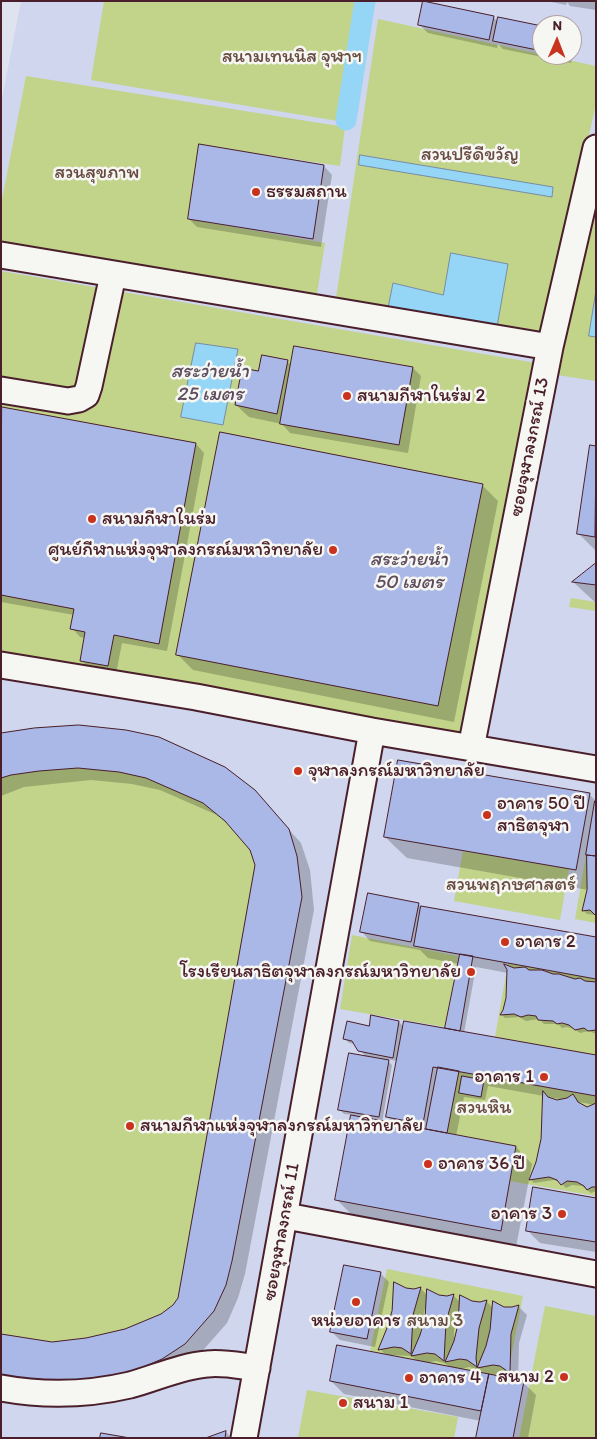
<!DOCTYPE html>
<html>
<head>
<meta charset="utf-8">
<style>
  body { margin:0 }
  #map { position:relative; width:597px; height:1439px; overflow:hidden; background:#dfe3ef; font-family:Itim,sans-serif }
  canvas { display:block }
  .frame { position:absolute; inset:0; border:2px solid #4a1f2b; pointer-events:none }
  .north { position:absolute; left:532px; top:15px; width:50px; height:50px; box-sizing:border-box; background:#f6f6f2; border:1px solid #b1a0a2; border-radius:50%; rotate:1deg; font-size:14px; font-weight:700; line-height:20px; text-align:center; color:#4a1f2b }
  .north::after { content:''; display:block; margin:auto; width:18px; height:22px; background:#c8321e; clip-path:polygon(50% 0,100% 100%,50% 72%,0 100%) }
</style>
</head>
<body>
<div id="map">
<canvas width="597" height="1439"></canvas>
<div class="frame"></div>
<div class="north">N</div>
</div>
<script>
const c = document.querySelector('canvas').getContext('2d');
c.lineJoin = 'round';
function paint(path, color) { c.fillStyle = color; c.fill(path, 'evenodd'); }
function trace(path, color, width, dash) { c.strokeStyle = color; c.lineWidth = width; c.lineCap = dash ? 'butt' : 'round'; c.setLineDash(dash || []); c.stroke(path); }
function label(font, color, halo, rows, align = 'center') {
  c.font = font + ' Itim,"Playpen Sans Thai",sans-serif'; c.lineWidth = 5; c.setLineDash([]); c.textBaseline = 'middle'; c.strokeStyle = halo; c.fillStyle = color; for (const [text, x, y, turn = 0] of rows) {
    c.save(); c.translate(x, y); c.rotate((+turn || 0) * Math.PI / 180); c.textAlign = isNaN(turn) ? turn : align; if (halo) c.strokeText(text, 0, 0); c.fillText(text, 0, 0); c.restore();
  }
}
const built = new Path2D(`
  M21,1H596V1438H1V104ZM542,25H572V55H542Z`);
const green = new Path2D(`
  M104,1H358L338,121L91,80Z
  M378,19L596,66V104L544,335L336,298Z
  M26,76L345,127L340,166L199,145L188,219L325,243L316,300L1,242V205Z
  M596,193V381L557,375Z
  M1,271L536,363L464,736L1,651Z
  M571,598L596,602V611L569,607Z
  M79,725L126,730L159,737L225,767L255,790L289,829L297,856L302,897L232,1261L226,1285L214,1311L185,1344L162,1359L139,1369L94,1380L1,1378V733L34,728Z
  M463,851L569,869L560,920L454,901Z
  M586,855L596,856V923L575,919Z
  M352,935L458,956L445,1027L340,1009Z
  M508,963L596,979V1055L495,1037Z
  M459,1071L596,1096V1196L510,1181L516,1146L447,1133Z
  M387,1269L523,1296L507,1378L370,1351Z
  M545,1306L596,1316V1438H519Z
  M307,1390L458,1417L454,1438H298Z`);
const water = new Path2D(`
  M360,155L553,187L552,197L359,165Z
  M451,253L508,264L497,327L388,308L393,283L443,295Z
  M596,291V337L589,336Z
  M196,343L238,349L223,425L181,417Z`);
const shadow = new Path2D(`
  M547,1H596V10L570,6L567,2L566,5Z
  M493,17L498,22L542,27V55H572V37L576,41L571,63L503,49L498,44L497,48L428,33L420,25Z
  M200,146L324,166L332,175L321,247L197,227L189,219Z
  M287,361L292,366L413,368L421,376L408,453L290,433L282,424L249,417L236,405L259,373Z
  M3,408L196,444L204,453L167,651L122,643L116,674L90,669L81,660L86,638L80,637L72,628L74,615L1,602V417Z
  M596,448V551L579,534Z
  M482,485L498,501L454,722L193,670L177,654Z
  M596,564V603L573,582Z
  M1,734L254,791L301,843L310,870L314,910L245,1274L238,1298L227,1323L198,1356L174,1371L1,1387L52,1343L87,1339L125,1330L162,1315L174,1306L179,1299L256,865L252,849L234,829L217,815L160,790L132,784L91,780L24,787L1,796Z
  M589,794L596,801V915L587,914L583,910L588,890L407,858L385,837Z
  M418,904L422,908L596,939V1034L589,1031L580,1033L574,1029L567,1027L562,1028L558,1024H544L539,1019L526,1021L519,1017L505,1018L502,1015L507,998L508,973L476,967L464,1033L596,1056V1191L591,1193L582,1186L572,1185L566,1188L561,1183L554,1180L534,1183L530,1179L537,1163L543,1139L544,1096L488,1086L485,1100L464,1097L456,1136L516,1147L532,1164L516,1247L353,1216L337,1200L353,1115L344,1114L340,1110L366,1057L355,1044L349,1043L345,1039L370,1027L399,1022L404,1027L446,1030L459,964L428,958L420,950L370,941L362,932ZM386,1059L398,1061L388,1117L396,1125L382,1123L392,1065ZM548,1097L565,1100L557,1102ZM579,1102L595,1105L587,1108L580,1105Z
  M596,1199V1252L540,1243L527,1230Z
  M345,1266L381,1274L389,1282L375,1347L340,1340L331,1331Z
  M420,1288L428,1296L447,1297L453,1295L461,1303H480L486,1301L493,1308L513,1309L519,1307L527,1315L519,1343L518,1380L510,1374L502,1373L489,1376L524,1383L536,1395L528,1438H477L481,1421L344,1394L331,1381L386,1355L380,1349L405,1290H414ZM425,1308H427L426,1318L420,1335L421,1325ZM458,1315H460L454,1341V1331ZM392,1355L411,1356L419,1362L392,1357ZM436,1361L444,1363L453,1369L426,1363ZM469,1367L477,1369L487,1375L458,1370Z
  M226,1432L231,1438H210Z`);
const canal = new Path2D(`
  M346,120L365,1`);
const building = new Path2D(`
  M423,1L494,16L489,40L418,25Z
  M498,17L542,26V51L493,41Z
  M199,144L324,165L313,239L188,219Z
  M294,346L413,367L399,445L280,424Z
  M262,355L288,360L277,414L235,405L242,368L258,371Z
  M2,407L196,443L159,644L114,635L108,666L80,661L85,632L70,629L74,609L1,595Z
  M220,432L483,484L438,706L176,655Z
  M590,445L596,446L595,537L577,534Z
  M596,563V585L572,582Z
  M79,725L126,730L159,737L225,767L255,790L289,829L297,856L302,897L232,1261L226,1285L214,1311L185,1344L162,1359L139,1369L94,1380L52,1385L1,1378V1334L52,1342L86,1338L125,1329L161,1314L173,1305L178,1298L255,865L250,850L225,821L203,803L146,778L119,772L78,768L39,771L11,775L1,778V733L34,728Z
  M398,760L590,793L576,870L384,837Z
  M595,801H596V856L586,855Z
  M587,855L596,856V916L590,910L582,911L587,890Z
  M368,893L419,903L411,942L360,932Z
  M421,906L596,937V979L414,946Z
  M460,954L473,956L460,1031L445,1028Z
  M504,964L514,968L525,967L529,970H542L553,974H559L575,979L580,978L585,981L596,982V1030L588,1031L584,1028L575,1030L569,1025L562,1023L557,1024L553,1021L538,1020L536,1016L528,1015L521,1017L514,1014L500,1015L503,1010L506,998L507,970Z
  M371,1015L399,1021L393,1058L358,1051L352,1041L343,1039L347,1021L369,1026Z
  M404,1021L596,1055V1096L433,1067L423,1124L386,1117Z
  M349,1053L389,1060L379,1117L338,1110Z
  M438,1067L459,1071L447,1133L426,1129Z
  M462,1076L484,1080L481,1097L459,1093Z
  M543,1091L548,1097L557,1100L567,1098L573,1094L578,1102L587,1107L596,1103V1187H592L587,1190L584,1186L577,1182L567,1181L561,1185L557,1180L549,1177L529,1180L536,1162L541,1139Z
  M351,1115L516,1146L501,1231L335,1200Z
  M533,1187L596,1198V1242L526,1231Z
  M344,1265L381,1272L367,1339L330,1332Z
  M394,1282L406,1288L414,1289L421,1287L413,1315L411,1354L402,1348L394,1347L378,1350L387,1328L392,1311Z
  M427,1289L439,1295L447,1296L454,1294L446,1322L444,1361L435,1354L427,1353L411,1356L420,1335L425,1318Z
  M460,1295L472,1301L480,1302L487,1300L479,1328L476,1358L477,1367L467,1360L460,1359L445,1362L454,1341L458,1324Z
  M493,1301L504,1307H512L519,1305L511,1334L510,1373L500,1366L493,1365L477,1368L486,1346L490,1330Z
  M337,1345L489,1374L481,1411L330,1381Z
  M489,1374L524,1381L513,1438H476Z
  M226,1431L225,1438H206Z
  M101,1433L130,1438H100Z`);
const minor = new Path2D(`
  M1,255L550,347
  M1,390L68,401L79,399L86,395L89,386L113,275
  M1,665L196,697L372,731L596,769
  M471,748L550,347L596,148
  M286,1216L596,1274
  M1,1388C44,1396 87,1395 130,1385C156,1378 181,1366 207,1364C224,1362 240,1366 257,1368
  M244,1438L372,731`);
const markers = [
  [256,192,5,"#c8321e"],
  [347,396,5,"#c8321e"],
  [92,519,5,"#c8321e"],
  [333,550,5,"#c8321e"],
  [298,771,5,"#c8321e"],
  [487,815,5,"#c8321e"],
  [505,942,5,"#c8321e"],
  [471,972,5,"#c8321e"],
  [544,1077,5,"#c8321e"],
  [130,1126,5,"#c8321e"],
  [428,1164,5,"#c8321e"],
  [562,1214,5,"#c8321e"],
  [356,1302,5,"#c8321e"],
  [564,1377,5,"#c8321e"],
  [409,1378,5,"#c8321e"],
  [343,1403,5,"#c8321e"]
];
const parkNames = [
  ["สนามเทนนิส จุฬาฯ",292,57],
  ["สวนปรีดีขวัญ",470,155],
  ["สวนสุขภาพ",97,173],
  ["สวนพฤกษศาสตร์",511,885],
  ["สวนหิน",484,1108],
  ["สนาม 3",435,1321]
];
const poiNames = [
  ["ธรรมสถาน",266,192],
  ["สนามกีฬาในร่ม 2",357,396],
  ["สนามกีฬาในร่ม",102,519],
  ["ศูนย์กีฬาแห่งจุฬาลงกรณ์มหาวิทยาลัย",323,550,"right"],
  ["จุฬาลงกรณ์มหาวิทยาลัย",308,771],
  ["อาคาร 50 ปี",497,804],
  ["สาธิตจุฬา",497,826],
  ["อาคาร 2",515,942],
  ["โรงเรียนสาธิตจุฬาลงกรณ์มหาวิทยาลัย",461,972,"right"],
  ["อาคาร 1",534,1077,"right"],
  ["สนามกีฬาแห่งจุฬาลงกรณ์มหาวิทยาลัย",140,1126],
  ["อาคาร 36 ปี",438,1164],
  ["อาคาร 3",552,1214,"right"],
  ["หน่วยอาคาร",356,1321,"center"],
  ["สนาม 2",554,1377,"right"],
  ["อาคาร 4",419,1378],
  ["สนาม 1",353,1403]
];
const streetNames = [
  ["ซอยจุฬาลงกรณ์ 13",530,447,-79],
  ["ซอยจุฬาลงกรณ์ 11",282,1232,-80]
];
const waterNames = [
  ["สระว่ายน้ำ",210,372],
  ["25 เมตร",210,395],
  ["สระว่ายน้ำ",409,560],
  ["50 เมตร",409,583]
];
paint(built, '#cfd6ed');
paint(green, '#c1d489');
paint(water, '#95d6f7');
trace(water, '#778da5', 1);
paint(shadow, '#0003');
trace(canal, '#95d6f7', 21);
paint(building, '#aab8e8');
trace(building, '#4a1f2b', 1);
trace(minor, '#4a1f2b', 29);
trace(minor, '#f6f6f2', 25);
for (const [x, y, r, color] of markers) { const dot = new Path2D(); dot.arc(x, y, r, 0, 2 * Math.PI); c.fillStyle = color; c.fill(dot); trace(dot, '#f6f6f2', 2); }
label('19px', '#684c42', '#f6f6f2', parkNames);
label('19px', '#4a1f2b', '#f6f6f2', poiNames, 'left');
label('19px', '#4a1f2b', '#f6f6f2', streetNames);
label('italic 20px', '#5d4d5e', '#f6f6f2', waterNames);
</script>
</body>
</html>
